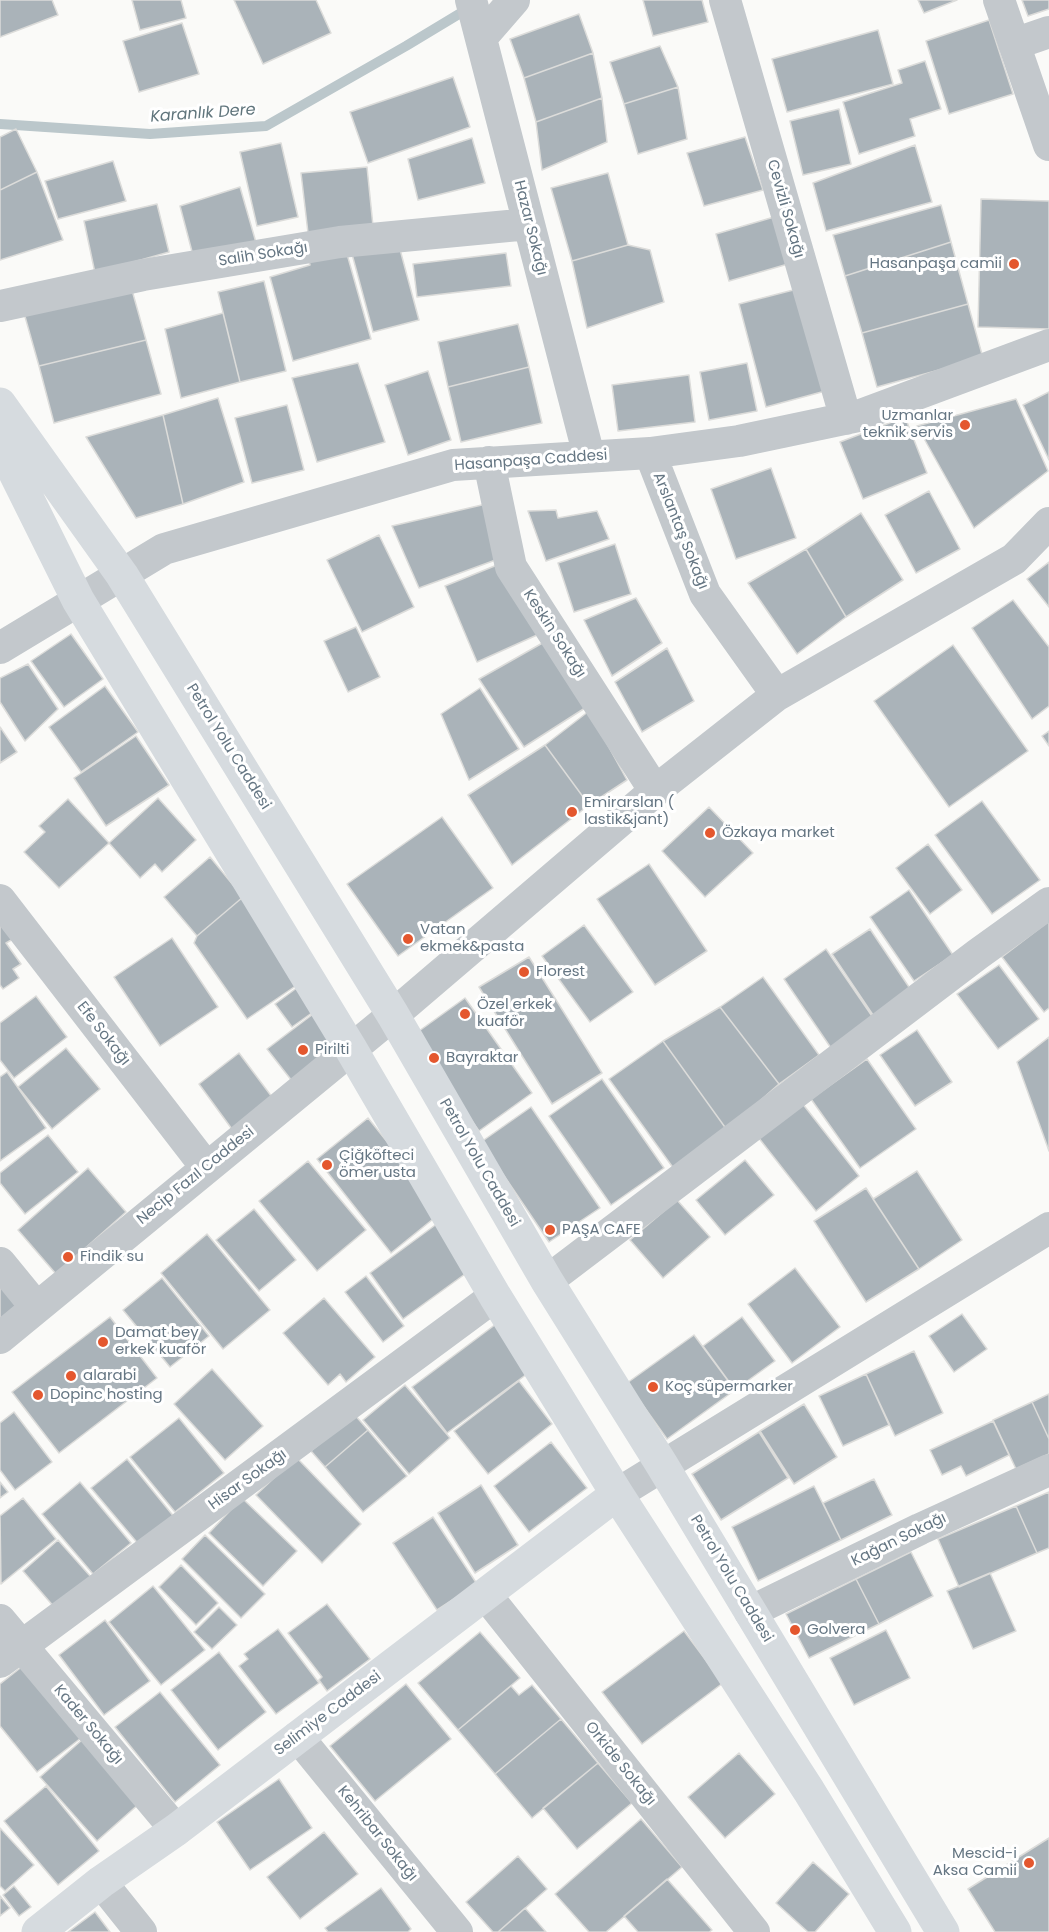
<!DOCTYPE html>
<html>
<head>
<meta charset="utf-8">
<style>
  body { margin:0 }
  canvas { display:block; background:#fafaf8 }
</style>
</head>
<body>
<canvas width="1049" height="1932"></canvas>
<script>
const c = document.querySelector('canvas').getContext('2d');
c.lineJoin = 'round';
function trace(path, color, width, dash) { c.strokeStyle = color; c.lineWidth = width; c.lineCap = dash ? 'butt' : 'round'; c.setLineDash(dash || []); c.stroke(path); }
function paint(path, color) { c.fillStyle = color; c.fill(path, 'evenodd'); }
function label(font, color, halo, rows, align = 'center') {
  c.font = font + ' Poppins,sans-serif'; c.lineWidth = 6; c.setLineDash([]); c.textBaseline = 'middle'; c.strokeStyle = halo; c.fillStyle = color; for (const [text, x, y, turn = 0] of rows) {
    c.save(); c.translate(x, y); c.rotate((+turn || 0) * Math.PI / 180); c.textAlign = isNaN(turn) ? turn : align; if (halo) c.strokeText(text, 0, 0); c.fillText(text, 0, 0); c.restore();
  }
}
const stream = new Path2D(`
  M0,124L150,134L266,126L406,46L469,8`);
const building = new Path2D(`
  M0,0H52L58,15L0,37Z
  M132,0H181L186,18L140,30Z
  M234,0H316L331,33L263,64Z
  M643,0H702L708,22L653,36Z
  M918,0H957L924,13Z
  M1022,0H1049V9L1028,16Z
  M579,14L593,53L524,78L510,39Z
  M989,20L1013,94L949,114L926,41Z
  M182,23L199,74L139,92L123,41Z
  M878,30L893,84L787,112L772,59Z
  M660,46L678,87L624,104L610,62Z
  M593,53L602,98L536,122L524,78Z
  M925,61L941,109L910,119L915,136L859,154L843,102L902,83L898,70Z
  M453,77L470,127L368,163L350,112Z
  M678,87L687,139L638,154L624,104Z
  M602,98L607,142L542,170L536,122Z
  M839,109L851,164L803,175L790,121Z
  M16,129L37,172L0,190V137Z
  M745,137L763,190L704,206L687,153Z
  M472,138L485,183L418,200L408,159Z
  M281,143L298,217L257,226L240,152Z
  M915,145L932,202L826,231L813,183Z
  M113,161L126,201L58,219L45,181Z
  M367,167L373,226L308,233L301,173Z
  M37,172L63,240L0,260V190Z
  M608,173L628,245L572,261L551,188Z
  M240,187L257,246L195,263L180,206Z
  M981,199L1049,201V329L978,327Z
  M157,204L169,252L95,273L84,221Z
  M941,205L951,242L845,276L833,235Z
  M774,217L788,264L729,281L716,234Z
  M398,242L419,320L373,332L352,254Z
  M951,242L968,304L862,333L845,276Z
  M628,245L650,250L664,302L587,328L572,261Z
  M345,247L371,339L293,361L270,277L310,265L308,257Z
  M506,253L511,286L417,297L413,264Z
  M264,281L286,371L240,382L218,292Z
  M130,283L146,340L39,366L24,313Z
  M801,288L829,390L766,407L739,304Z
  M968,304L983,358L877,387L862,333Z
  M223,313L240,382L181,398L165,329Z
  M518,324L529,367L448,387L438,342Z
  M146,340L161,394L54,423L39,366Z
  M358,363L385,442L317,462L292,378Z
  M747,363L757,411L709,420L700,372Z
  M529,367L542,423L461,442L448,387Z
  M428,371L451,440L408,455L385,385Z
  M689,375L695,422L618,431L612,385Z
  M1049,392V460L1023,405Z
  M218,398L244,482L183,504L163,415Z
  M1016,399L1048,471L974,528L917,426Z
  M287,405L304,470L252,483L235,418Z
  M163,415L183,504L136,518L86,437Z
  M905,417L927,473L863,499L840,442Z
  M771,468L796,538L736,559L711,489Z
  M929,491L960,549L916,573L885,515Z
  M486,504L501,558L419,588L392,526Z
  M556,510L558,518L597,511L609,539L546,561L528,511Z
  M861,513L903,580L846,617L806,549Z
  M379,535L414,607L362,632L327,560Z
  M615,544L631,594L574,612L558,563Z
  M806,549L846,617L797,654L748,583Z
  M1049,562V607L1027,579Z
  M502,563L537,635L477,662L445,586Z
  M636,598L662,643L612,676L584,620Z
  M1013,600L1049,647V706L1032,719L972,628Z
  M356,627L380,677L348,692L324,641Z
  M71,634L103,679L64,707L31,661Z
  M546,641L585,708L524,747L479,679Z
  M953,645L1028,751L949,807L874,701Z
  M667,648L694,701L642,732L615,682Z
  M28,664L58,709L25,741L0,702V678Z
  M105,686L138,732L81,772L49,727Z
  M480,688L519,749L469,780L441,714Z
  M589,711L627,780L589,805L545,745Z
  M0,727L17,752L0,763Z
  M1049,731V746L1042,736Z
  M136,736L169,785L106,826L74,778Z
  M545,745L589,805L512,865L468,795Z
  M158,798L196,840L162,872L155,864L140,878L109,843Z
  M68,799L109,843L59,888L24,852L45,832L39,826Z
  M982,801L1040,880L992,914L935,835Z
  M709,807L753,853L705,897L662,851Z
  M442,817L493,888L398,956L347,884Z
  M928,844L962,890L930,914L896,868Z
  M210,857L243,897L197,936L164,897Z
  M649,864L707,951L655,985L597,899Z
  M909,890L953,955L914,981L870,917Z
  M243,897L297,985L247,1019L194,943L197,936Z
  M0,921L13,939L6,943L21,964L13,969L19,978L3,989L0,985Z
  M1049,921V1008L1044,1012L1002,957Z
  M584,925L633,992L590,1022L542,956Z
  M870,929L913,993L875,1018L832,954Z
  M172,938L218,1007L160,1046L114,977Z
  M826,949L874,1019L831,1048L784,979Z
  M529,957L602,1073L552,1104L479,987Z
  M999,965L1039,1019L998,1049L957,994Z
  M763,977L819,1055L779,1084L720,1007Z
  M298,987L316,1010L292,1027L275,1004Z
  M36,996L67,1037L14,1078L0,1060V1023Z
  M465,998L532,1093L479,1131L412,1036Z
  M720,1007L779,1084L727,1130L663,1041Z
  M321,1008L345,1041L292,1081L267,1049Z
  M917,1030L952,1082L915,1106L880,1055Z
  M1049,1037V1151L1017,1062Z
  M663,1041L727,1130L674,1169L609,1079Z
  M66,1048L100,1089L52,1129L18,1087Z
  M239,1053L278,1105L237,1136L199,1084Z
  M867,1059L916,1129L860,1168L811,1099Z
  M7,1072L46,1128L0,1161V1077Z
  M602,1079L664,1168L611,1205L549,1116Z
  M802,1103L859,1176L816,1211L758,1137Z
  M531,1107L600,1208L549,1242L481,1142Z
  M368,1118L443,1211L391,1253L317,1159Z
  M48,1135L78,1172L25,1214L0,1183V1173Z
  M745,1160L774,1195L725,1235L696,1200Z
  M308,1161L366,1230L317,1271L259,1201Z
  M88,1168L126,1212L56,1274L18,1230Z
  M917,1171L962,1240L919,1269L873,1199Z
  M866,1188L919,1269L866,1302L814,1221Z
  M677,1200L710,1237L663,1278L630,1240Z
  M254,1209L296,1260L259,1291L216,1240Z
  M438,1223L472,1269L403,1319L370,1273Z
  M207,1234L270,1310L223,1349L161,1273Z
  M795,1268L840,1327L792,1363L748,1304Z
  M366,1276L404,1326L383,1342L345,1292Z
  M162,1278L209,1336L170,1367L123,1310Z
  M0,1280L23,1309L0,1327Z
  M324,1298L375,1357L346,1382L340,1374L328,1385L283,1333Z
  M962,1314L987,1349L954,1372L929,1336Z
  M110,1317L157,1378L59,1453L12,1392Z
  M742,1317L775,1361L735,1390L703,1346Z
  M496,1324L531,1371L447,1433L412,1387Z
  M694,1335L735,1390L667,1439L627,1383Z
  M914,1351L943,1413L895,1436L866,1374Z
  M212,1369L263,1426L225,1460L174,1404Z
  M866,1374L889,1425L843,1446L819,1396Z
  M519,1381L552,1424L488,1474L454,1431Z
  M405,1385L450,1438L409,1474L363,1420Z
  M1049,1394V1439L1032,1402Z
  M1032,1402L1049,1439V1454L1016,1469L993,1420Z
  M804,1404L837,1457L794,1484L760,1431Z
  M14,1412L52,1462L15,1490L0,1470V1423Z
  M354,1414L368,1430L325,1467L311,1451Z
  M179,1418L224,1473L175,1512L130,1457Z
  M993,1421L1009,1455L966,1476L961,1466L942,1475L930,1450Z
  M368,1430L407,1476L363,1512L325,1467Z
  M759,1432L788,1478L721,1520L692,1474Z
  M551,1442L587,1488L529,1532L494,1486Z
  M296,1457L361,1524L322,1563L256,1495Z
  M127,1459L175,1518L140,1546L91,1488Z
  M874,1479L892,1515L841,1540L823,1503Z
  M0,1482L8,1492L0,1498Z
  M80,1482L131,1543L93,1574L42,1514Z
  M481,1485L518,1545L475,1573L438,1513Z
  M814,1486L841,1540L758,1581L732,1527Z
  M1049,1492V1548L1037,1553L1016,1506Z
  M23,1498L56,1539L1,1584L0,1516Z
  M242,1498L297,1551L263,1586L209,1533Z
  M1016,1506L1037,1553L959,1587L938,1539Z
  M433,1517L477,1584L437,1610L393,1543Z
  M205,1535L265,1594L241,1618L182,1559Z
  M58,1540L91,1577L55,1608L23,1571Z
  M911,1552L933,1596L879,1624L856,1579Z
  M181,1565L218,1603L196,1625L159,1587Z
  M990,1573L1016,1631L973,1649L947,1591Z
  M856,1579L879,1624L809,1658L786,1614Z
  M153,1586L205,1650L161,1685L109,1622Z
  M327,1604L370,1659L327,1691L319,1680L322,1677L288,1633Z
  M219,1607L237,1625L212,1649L194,1632Z
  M105,1620L150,1681L104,1715L59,1655Z
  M278,1629L319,1683L276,1714L239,1666L248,1659L244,1654Z
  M886,1630L910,1678L854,1705L830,1658Z
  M684,1631L723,1683L642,1744L602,1692Z
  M480,1632L520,1678L458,1730L418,1683Z
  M219,1652L266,1712L218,1750L171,1690Z
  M24,1665L81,1738L37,1772L0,1726V1684Z
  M406,1684L451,1739L375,1801L330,1746Z
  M532,1685L561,1719L495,1774L458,1730L511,1686L519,1695Z
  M160,1692L220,1765L175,1802L115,1727Z
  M561,1719L598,1763L532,1818L495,1774Z
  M83,1739L140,1803L97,1841L40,1777Z
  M739,1753L775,1794L725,1838L688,1797Z
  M598,1763L632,1803L577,1849L543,1808Z
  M279,1779L312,1828L250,1870L217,1822Z
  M46,1786L99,1851L58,1885L4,1821Z
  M641,1819L682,1867L606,1932H589L555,1894Z
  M0,1828L34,1865L5,1891L0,1886Z
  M324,1832L358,1874L300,1919L267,1877Z
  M1049,1838V1932H995L968,1889Z
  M518,1856L547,1889L498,1932H493L466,1902Z
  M813,1862L849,1894L815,1932H808L776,1903Z
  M667,1879L712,1930L709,1932H638L624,1916Z
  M14,1886L31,1907L19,1916L3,1895Z
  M381,1888L411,1929L408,1932H328L325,1928Z
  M0,1896L10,1908L0,1916Z
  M525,1908L546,1932H498Z
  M95,1912L110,1932H68Z`);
const street = new Path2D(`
  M471,0L589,456
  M725,0L846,419
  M999,0L1049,145
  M481,38L514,0
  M1014,44L1049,32
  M0,306L143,275L340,242L529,224
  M650,453L705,594L777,695
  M489,462L511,567L655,791
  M0,648L164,549L453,465L650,453L739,441L858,416L1049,345
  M0,900L206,1167
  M0,1263L36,1307
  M547,1281L978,954L1049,903
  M0,1338L393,1015L655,791L777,695L1014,559L1049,523
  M617,1494L1049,1228
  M486,1595L754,1932
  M750,1612L920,1529L1049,1470
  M0,1620L176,1830
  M0,1662L495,1296
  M298,1737L457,1932
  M101,1882L141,1932`);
const secondary = new Path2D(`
  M0,404L122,575L393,1015L547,1281L662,1465L943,1932
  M0,443L78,600L351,1049L495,1296L617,1494L809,1791L895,1932
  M38,1932L101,1882L176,1830L617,1494`);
const markers = [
  [1014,264,6,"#e4572e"],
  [965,425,6,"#e4572e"],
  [572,812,6,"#e4572e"],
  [710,833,6,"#e4572e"],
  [408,939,6,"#e4572e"],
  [524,972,6,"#e4572e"],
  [465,1014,6,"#e4572e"],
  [303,1050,6,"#e4572e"],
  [434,1058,6,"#e4572e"],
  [327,1165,6,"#e4572e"],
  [550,1230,6,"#e4572e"],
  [68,1257,6,"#e4572e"],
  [103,1342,6,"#e4572e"],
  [71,1376,6,"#e4572e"],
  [653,1387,6,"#e4572e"],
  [38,1395,6,"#e4572e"],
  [795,1630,6,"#e4572e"],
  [1029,1863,6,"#e4572e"]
];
const streetNames = [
  ["Cevizli Sokağı",785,209,74],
  ["Hazar Sokağı",530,228,76],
  ["Salih Sokağı",263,255,-9],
  ["Hasanpaşa Caddesi",531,461,-4],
  ["Arslantaş Sokağı",680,531,68],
  ["Keskin Sokağı",554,634,57],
  ["Petrol Yolu Caddesi",228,747,58],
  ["Efe Sokağı",103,1034,52],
  ["Petrol Yolu Caddesi",479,1163,60],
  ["Necip Fazıl Caddesi",196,1176,-39],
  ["Hisar Sokağı",248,1480,-36],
  ["Kağan Sokağı",899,1540,-26],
  ["Petrol Yolu Caddesi",731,1579,59],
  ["Selimiye Caddesi",328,1714,-37],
  ["Kader Sokağı",88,1725,50],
  ["Orkide Sokağı",620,1764,51],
  ["Kehribar Sokağı",377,1834,51]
];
const poiNames = [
  ["Hasanpaşa camii",1002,264,"right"],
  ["Uzmanlar",953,416,"right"],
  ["teknik servis",953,433,"right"],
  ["Emirarslan (",584,803],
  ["lastik&jant)",584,820],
  ["Özkaya market",722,833],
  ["Vatan",420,930],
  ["ekmek&pasta",420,947],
  ["Florest",536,972],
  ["Özel erkek",477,1005],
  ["kuaför",477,1022],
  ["Pirilti",315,1050],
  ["Bayraktar",446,1058],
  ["Çiğköfteci",339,1156],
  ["ömer usta",339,1173],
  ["PAŞA CAFE",562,1230],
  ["Findik su",80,1257],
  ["Damat bey",115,1333],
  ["erkek kuaför",115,1350],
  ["alarabi",83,1376],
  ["Koç süpermarker",665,1387],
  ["Dopinc hosting",50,1395],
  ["Golvera",807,1630],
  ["Mescid-i",1017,1854,"right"],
  ["Aksa Camii",1017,1871,"right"]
];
const waterNames = [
  ["Karanlık Dere",203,114,-4]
];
trace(stream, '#bbc7cb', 10);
paint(building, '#aab3b9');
trace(building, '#dcdcda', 1.5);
trace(street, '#c3c8cc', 32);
trace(secondary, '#d6dbdf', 33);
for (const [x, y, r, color] of markers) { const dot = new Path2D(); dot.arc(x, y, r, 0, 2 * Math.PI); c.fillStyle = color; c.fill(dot); trace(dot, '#fff', 2); }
label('15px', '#657683', '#fff', streetNames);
label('15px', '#657683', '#fff', poiNames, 'left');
label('italic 16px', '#60757c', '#fff', waterNames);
</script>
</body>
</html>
